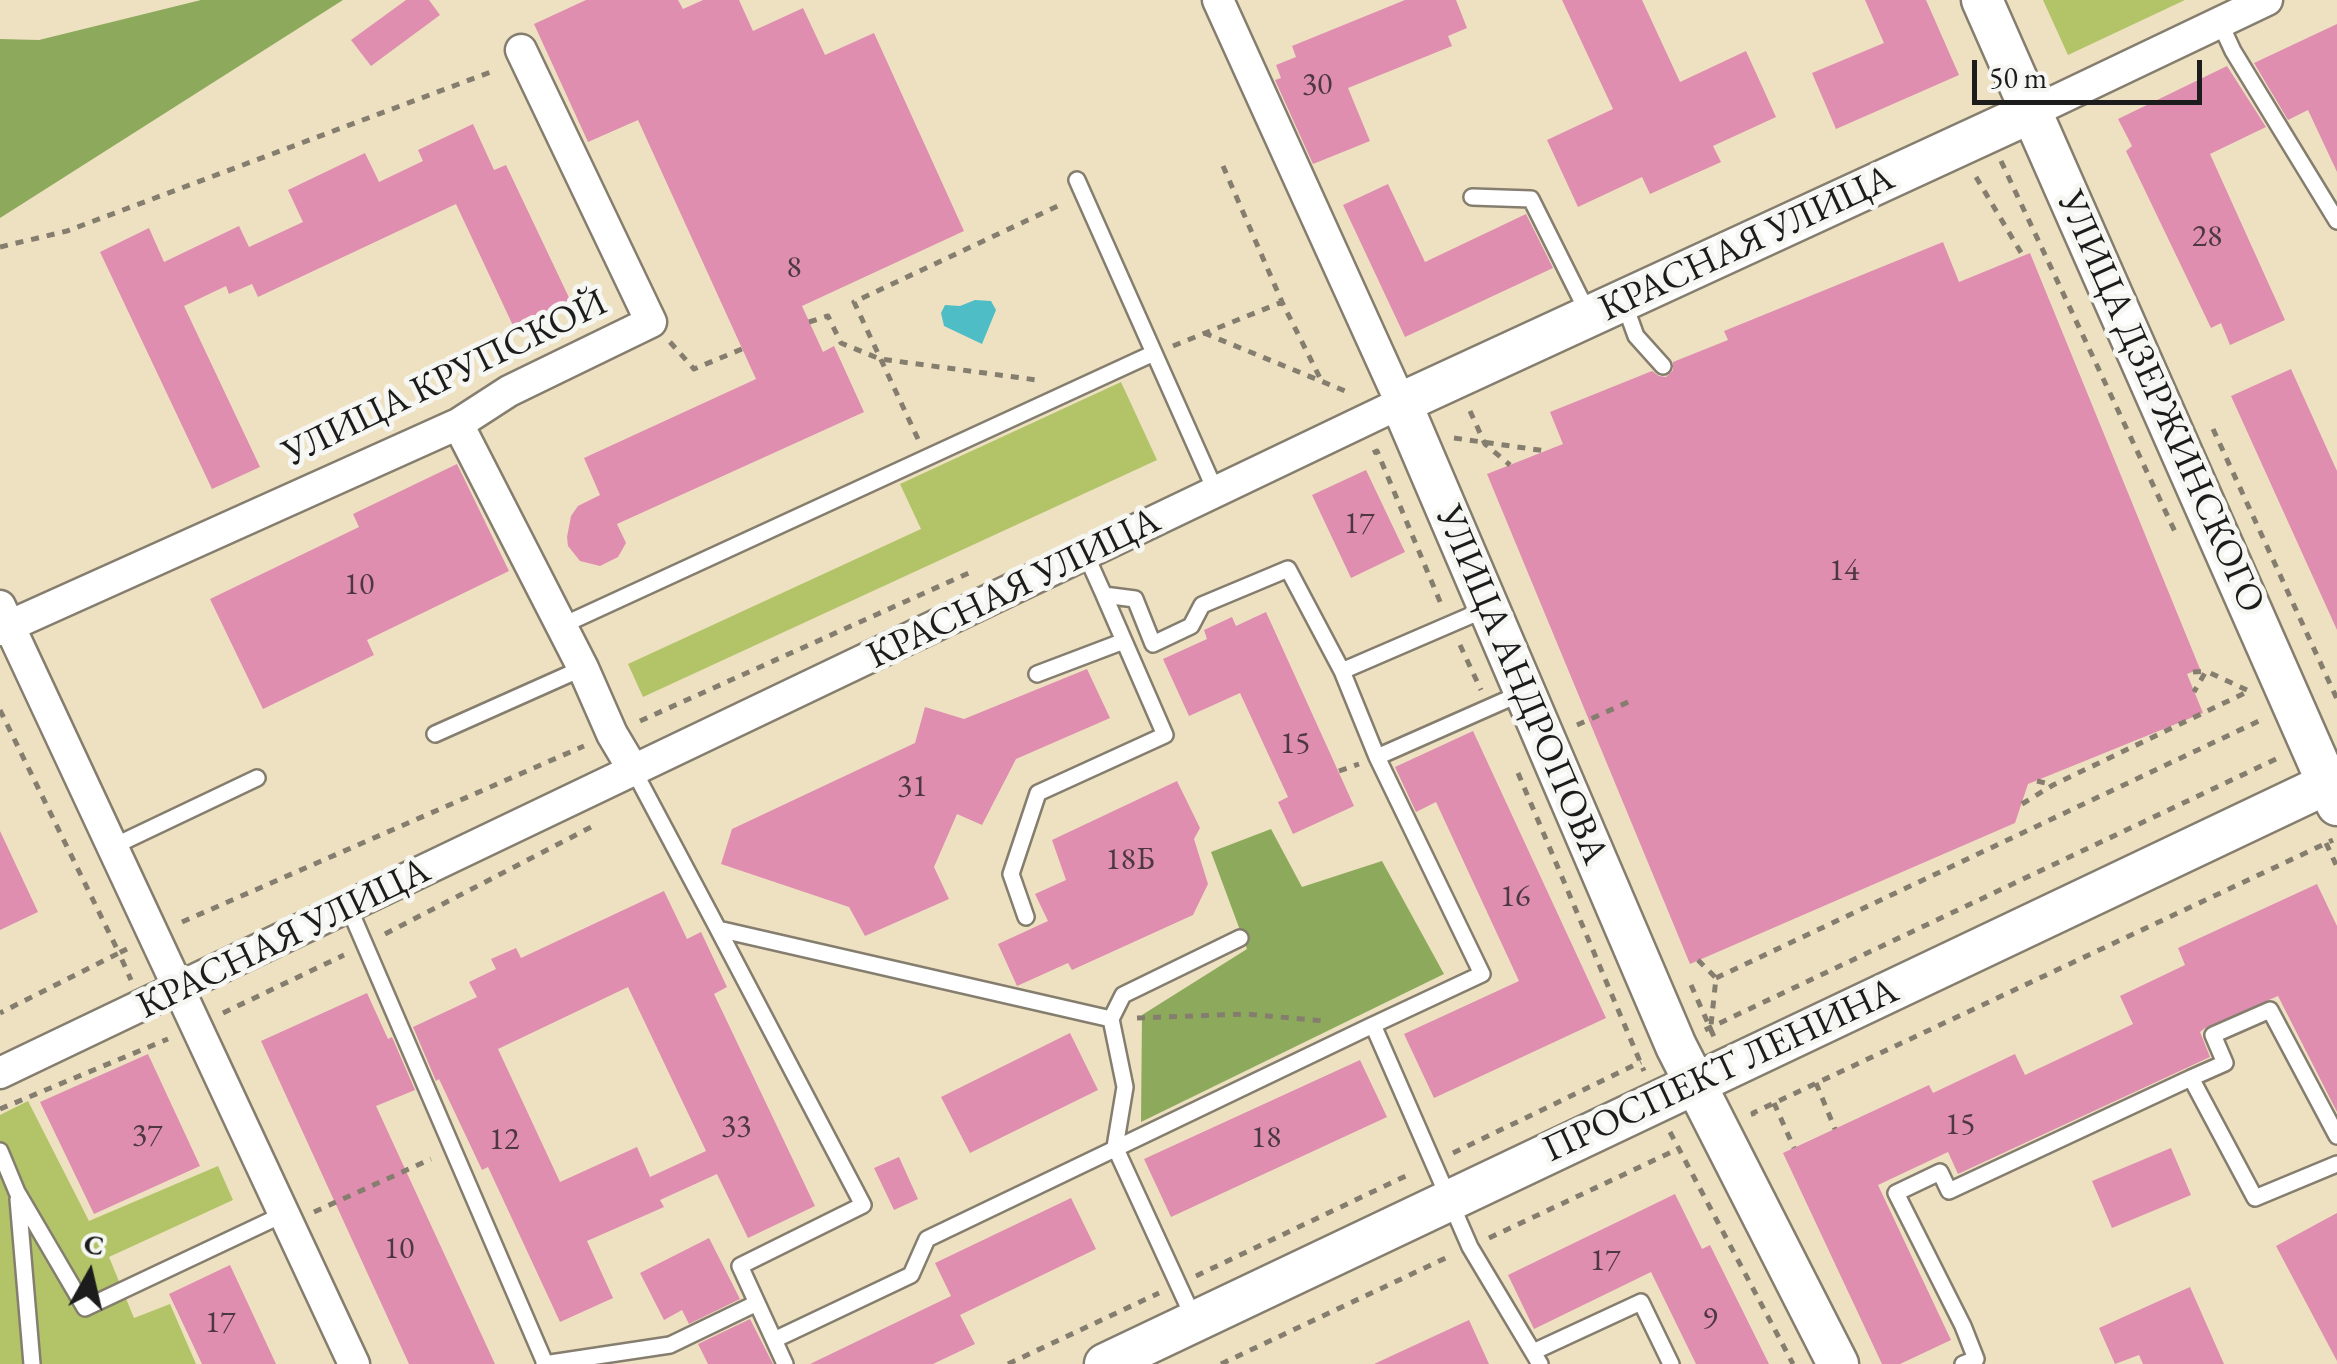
<!DOCTYPE html>
<html>
<head>
<meta charset="utf-8">
<style>
  body { margin:0 }
  #map { position:relative; width:2337px; height:1364px; overflow:hidden; background:#eee1c2; font-family:"EB Garamond",serif }
  canvas { display:block }
  .north { position:absolute; left:40px; top:1224px; width:100px; height:100px; -webkit-text-stroke:8px #f6f6f2; paint-order:stroke; rotate:8deg; font-size:28px; font-weight:700; line-height:40px; text-align:center; color:#1c1c1c }
  .north::after { content:''; display:block; margin:auto; width:35px; height:45px; background:#1c1c1c; clip-path:polygon(50% 0,100% 100%,50% 72%,0 100%) }
  .scale { position:absolute; left:1972px; top:60px; width:230px; height:45px; box-sizing:border-box; border:5px solid #1c1c1c; border-top:0; padding-left:12px; font-size:30px; line-height:35px; white-space:nowrap; color:#1c1c1c; -webkit-text-stroke:8px #f6f6f2; paint-order:stroke }
</style>
</head>
<body>
<div id="map">
<canvas width="2337" height="1364"></canvas>
<div class="north">С</div>
<div class="scale">50 m</div>
</div>
<script>
const c = document.querySelector('canvas').getContext('2d');
c.lineJoin = 'round';
function paint(path, color) { c.fillStyle = color; c.fill(path, 'evenodd'); }
function trace(path, color, width, dash) { c.strokeStyle = color; c.lineWidth = width; c.lineCap = dash ? 'butt' : 'round'; c.setLineDash(dash || []); c.stroke(path); }
function label(font, color, halo, rows, align = 'center') {
  c.font = font + ' "EB Garamond",serif'; c.lineWidth = 10; c.setLineDash([]); c.textBaseline = 'middle'; c.strokeStyle = halo; c.fillStyle = color; for (const [text, x, y, turn = 0] of rows) {
    c.save(); c.translate(x, y); c.rotate((+turn || 0) * Math.PI / 180); c.textAlign = isNaN(turn) ? turn : align; if (halo) c.strokeText(text, 0, 0); c.fillText(text, 0, 0); c.restore();
  }
}
const green = new Path2D(`
  M2043,0H2185L2068,55Z
  M1121,382L1157,460L643,697L628,664L921,529L900,484Z
  M28,1101L89,1221L218,1166L233,1200L109,1257L134,1318L170,1304L196,1364H0V1115Z`);
const forest = new Path2D(`
  M201,0H343L0,218V39L39,40Z
  M1271,829L1302,887L1382,861L1444,974L1141,1122L1142,1015L1247,949L1211,852Z`);
const water = new Path2D(`
  M975,300L991,301L996,310L982,344L944,326L941,313L945,305L960,306Z`);
const building = new Path2D(`
  M406,0H429L440,15L371,66L351,40Z
  M586,0H678L683,9L703,0H739L753,31L803,8L825,55L874,33L964,231L802,306L823,352L834,346L864,412L617,524L626,543L618,557L600,566L580,561L568,546L567,537L571,516L578,506L600,495L584,458L756,379L638,120L588,142L534,24Z
  M1405,0H1456L1467,28L1448,36L1452,46L1348,88L1370,141L1313,164L1275,80L1281,78L1276,65L1296,57L1292,46Z
  M1562,0H1642L1680,82L1746,51L1776,117L1713,146L1721,162L1650,194L1642,177L1578,207L1547,140L1613,109Z
  M1865,0H1926L1959,75L1836,129L1812,73L1884,43Z
  M2337,24V172L2308,110L2288,120L2254,63Z
  M2227,66L2266,127L2210,154L2285,320L2230,345L2221,323L2211,328L2126,151L2132,146L2118,119Z
  M473,124L494,170L506,165L573,306L516,332L456,204L258,297L252,284L229,294L226,286L184,306L260,467L212,489L100,252L149,228L164,262L239,226L249,247L303,222L288,190L365,153L379,182L423,161L418,150Z
  M1388,184L1425,262L1526,214L1553,268L1405,337L1343,205Z
  M1943,242L1959,282L2030,253L2200,669L2187,674L2203,713L2028,784L2015,823L1690,964L1487,474L1563,444L1550,412L1652,371L1659,376L1666,377L1673,370V362L1728,340L1724,331Z
  M2291,369L2337,471V630L2231,396Z
  M457,464L509,571L367,640L374,655L263,709L210,599L359,527L353,514Z
  M1366,470L1405,552L1351,578L1312,495Z
  M1266,612L1354,806L1293,834L1278,802L1288,797L1240,693L1189,716L1163,659L1207,639L1204,630L1232,617L1236,626Z
  M1087,669L1110,718L1016,759L982,825L957,814L934,867L949,899L865,936L849,907L721,864L732,829L915,743L925,707L964,719Z
  M1473,731L1606,1018L1434,1098L1404,1034L1519,981L1436,802L1416,812L1395,767Z
  M1177,781L1200,828L1194,839L1208,884L1193,915L1072,970L1068,963L1017,986L998,944L1048,921L1035,894L1066,880L1052,840Z
  M0,831L38,912L0,930Z
  M2317,884L2337,926V1112L2278,996L2205,1028L2200,1032L2210,1057L1958,1174L1948,1152L1878,1185L1951,1340L1900,1364H1882L1783,1153L1929,1085L1933,1093L2015,1054L2025,1075L2133,1024L2120,996L2185,965L2178,948Z
  M664,891L687,939L701,932L727,987L714,994L815,1206L748,1238L717,1174L660,1200L664,1207L587,1241L613,1298L560,1322L488,1167L482,1170L439,1079L436,1081L413,1027L477,997L469,982L496,969L491,959L516,948L521,958ZM628,987L706,1151L650,1177L637,1147L560,1182L498,1049Z
  M367,993L388,1039L392,1037L415,1090L376,1106L495,1364H409L261,1041Z
  M1070,1033L1098,1090L970,1153L941,1097Z
  M148,1054L200,1166L94,1214L40,1102Z
  M1360,1060L1387,1117L1171,1217L1144,1159Z
  M2171,1148L2191,1195L2112,1228L2092,1181Z
  M899,1157L918,1199L894,1210L874,1168Z
  M1675,1194L1702,1249L1710,1245L1769,1364H1696L1651,1272L1534,1329L1508,1275Z
  M1071,1198L1096,1249L960,1315L975,1344L933,1364H810L951,1296L935,1263Z
  M2337,1213V1361L2276,1246Z
  M709,1238L740,1299L689,1324L682,1310L664,1320L640,1273Z
  M230,1265L276,1364H202L169,1294Z
  M2190,1287L2224,1364H2143L2139,1355L2115,1364L2099,1328Z
  M750,1319L773,1364H708L698,1344Z
  M1469,1320L1489,1364H1374Z`);
const path = new Path2D(`
  M2001,161L2177,536
  M1223,166L1282,302L1320,378
  M1976,177L2023,256
  M0,247L67,231L496,70
  M809,322L828,316L841,343L880,359L1037,380
  M1204,333L1350,393
  M670,342L694,369L742,349
  M1173,346L1282,302
  M1470,411L1485,444L1510,465
  M2213,429L2337,699
  M1454,438L1546,451
  M918,439L854,302L1064,203
  M1373,453L1377,451L1441,604
  M1460,645L1481,690
  M2193,672L2206,671
  M0,710L119,953L0,1013
  M640,721L971,572
  M1577,725L1635,699
  M1339,771L1359,764
  M1518,773L1644,1071
  M2037,781L2053,785
  M2022,804L2053,785L2249,691L2206,671L2194,692
  M2326,843L2337,867
  M182,922L584,746
  M385,934L597,824
  M127,949L119,953L131,980
  M1698,960L1716,978L1711,1025
  M1716,978L2261,720
  M1691,985L1715,1039
  M223,1013L344,955
  M1137,1018L1245,1014L1325,1021
  M1705,1030L2278,758
  M1816,1083L1835,1129
  M1774,1103L1794,1148
  M0,1109L168,1039
  M1754,1116L1753,1113L2333,840
  M1670,1132L1793,1364
  M1453,1153L1641,1062
  M314,1212L431,1159
  M1489,1238L1678,1149
  M1196,1276L1412,1173
  M1008,1364L1159,1293
  M1221,1364L1452,1255`);
const lane = new Path2D(`
  M2220,23L2233,51L2337,221
  M1077,180L1216,492
  M1472,197L1531,199L1588,313
  M1624,303L1636,336L1663,366
  M1086,555L1104,595L1135,599L1153,644L1191,626L1202,605L1288,569L1342,671L1377,757
  M561,626L1154,353
  M1342,671L1488,608
  M1037,674L1124,641
  M1524,692L1377,757L1482,974L1373,1025L1470,1247L1540,1364
  M435,734L583,668
  M634,771L718,929L1111,1019
  M112,847L257,778
  M349,908L545,1363
  M1026,917L1011,874L1038,793L1165,735L1104,595
  M718,929L863,1205L740,1266L785,1364
  M2337,1136L2270,1010L2213,1035L2225,1063L2191,1078L2255,1198L2337,1164
  M0,1151L17,1192L85,1308L284,1214
  M18,1199L32,1364
  M1195,1321L1115,1147L1125,1087L1111,1019L1123,995L1240,938
  M774,1340L911,1275L927,1239L1373,1025
  M1533,1352L1641,1302L1671,1364
  M544,1364L670,1345L757,1303
  M1963,1364L1976,1359L1963,1326L1896,1193L1940,1172L1949,1191L2191,1078`);
const street = new Path2D(`
  M2032,112L2267,0
  M458,424L583,668L612,734L634,771
  M0,606L354,1364
  M0,630L458,424L509,391L651,322L521,50
  M0,1073L1401,403L1218,0`);
const secondary = new Path2D(`
  M1982,0L2337,805
  M1105,1364L2337,779
  M1838,1364L1676,1046L1401,403L2032,112`);
const numberNames = [
  ["30",1317,85],
  ["28",2207,237],
  ["8",794,268],
  ["17",1359,524],
  ["14",1844,571],
  ["10",359,585],
  ["15",1295,744],
  ["31",912,787],
  ["18Б",1130,860],
  ["16",1515,897],
  ["15",1960,1125],
  ["33",736,1127],
  ["37",147,1136],
  ["18",1266,1138],
  ["12",504,1140],
  ["10",399,1249],
  ["17",1605,1261],
  ["9",1710,1319],
  ["17",220,1323]
];
const streetNames = [
  ["КРАСНАЯ УЛИЦА",1747,244,-25],
  ["УЛИЦА КРУПСКОЙ",445,379,-26],
  ["УЛИЦА ДЗЕРЖИНСКОГО",2160,402,66],
  ["КРАСНАЯ УЛИЦА",1014,589,-26],
  ["УЛИЦА АНДРОПОВА",1521,685,67],
  ["КРАСНАЯ УЛИЦА",284,939,-26],
  ["ПРОСПЕКТ ЛЕНИНА",1721,1071,-25]
];
paint(green, '#b2c467');
paint(forest, '#8daa5c');
paint(water, '#4ebdc5');
paint(building, '#df8eb0');
trace(lane, '#857e6f', 20);
trace(street, '#857e6f', 35);
trace(secondary, '#857e6f', 45);
trace(path, '#857e6f', 5, [8, 8]);
trace(lane, '#fff', 15);
trace(street, '#fff', 30);
trace(secondary, '#fff', 40);
label('32px', '#4d3841', null, numberNames);
label('38px', '#1c1c1c', '#f6f6f2', streetNames);
</script>
</body>
</html>
